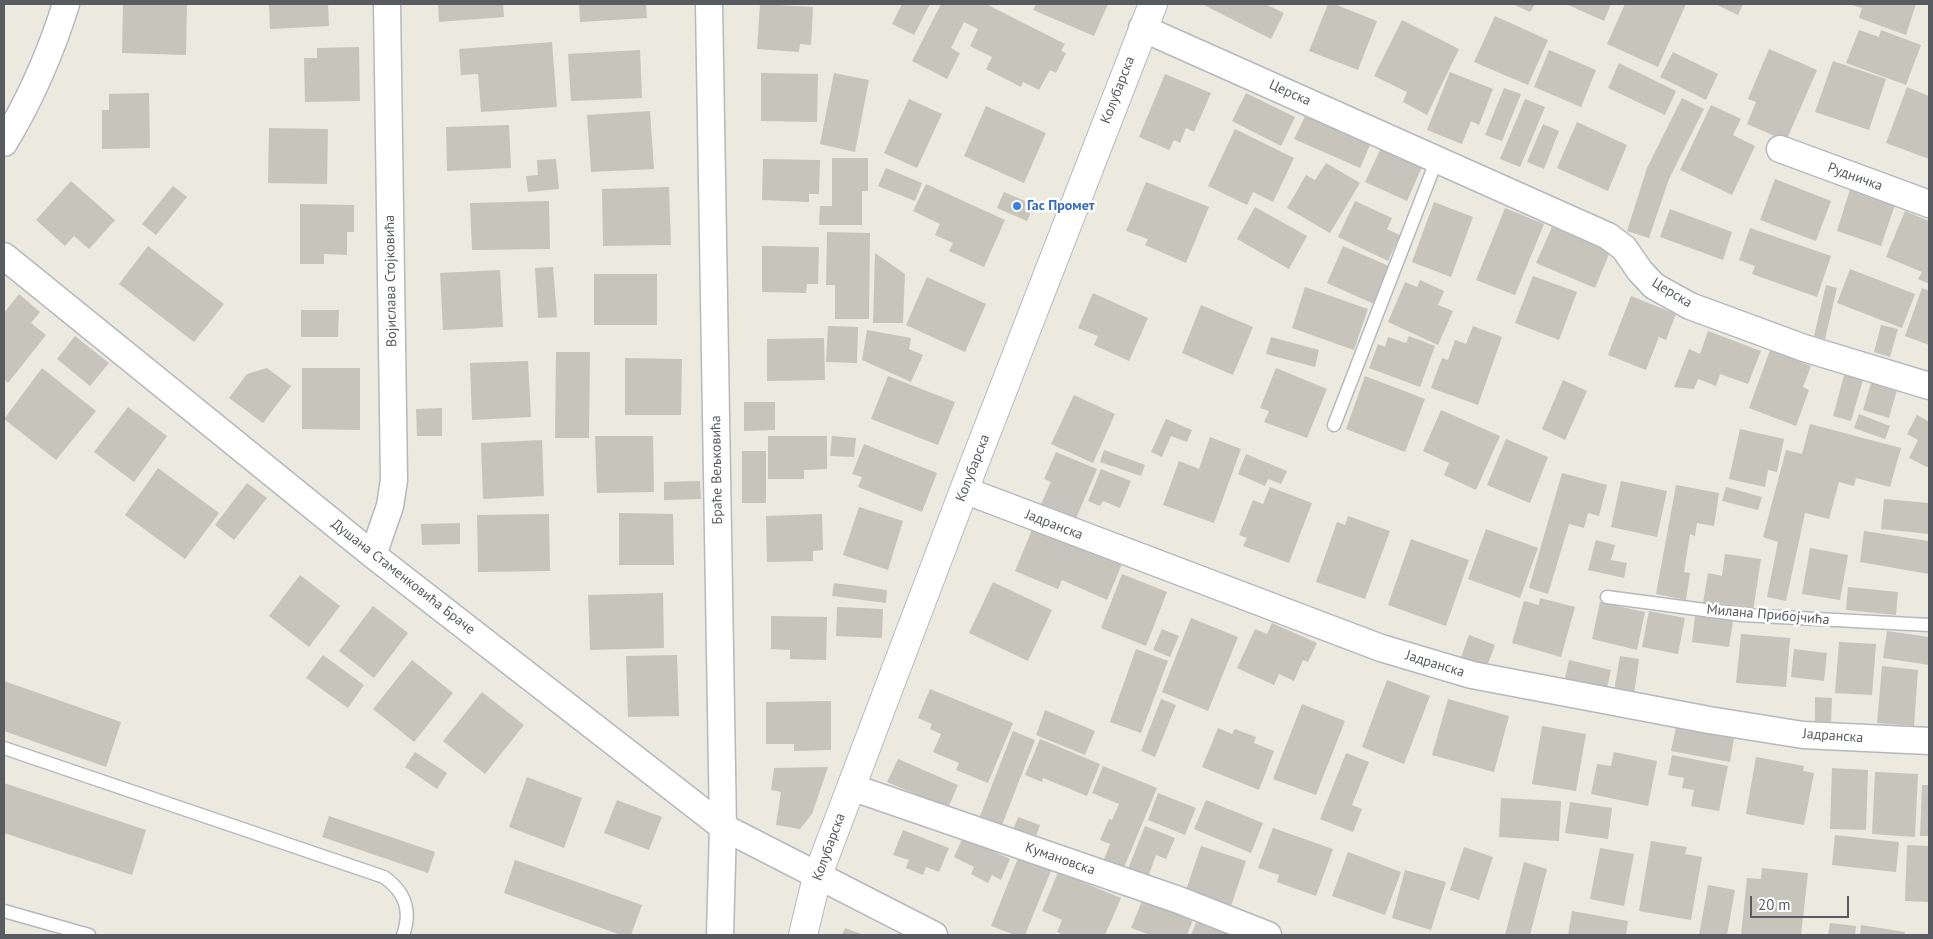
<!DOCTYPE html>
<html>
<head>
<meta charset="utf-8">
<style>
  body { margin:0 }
  #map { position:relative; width:1933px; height:939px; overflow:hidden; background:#ece9df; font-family:"PT Sans",sans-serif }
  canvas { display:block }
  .frame { position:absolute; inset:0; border:5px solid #585c61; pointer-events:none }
  .scale { position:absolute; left:1750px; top:896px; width:99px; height:22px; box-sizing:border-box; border:2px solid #585c61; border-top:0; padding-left:6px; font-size:15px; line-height:18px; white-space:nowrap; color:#585c61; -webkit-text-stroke:4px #fff; paint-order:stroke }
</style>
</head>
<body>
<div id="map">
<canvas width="1933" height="939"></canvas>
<div class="frame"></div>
<div class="scale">20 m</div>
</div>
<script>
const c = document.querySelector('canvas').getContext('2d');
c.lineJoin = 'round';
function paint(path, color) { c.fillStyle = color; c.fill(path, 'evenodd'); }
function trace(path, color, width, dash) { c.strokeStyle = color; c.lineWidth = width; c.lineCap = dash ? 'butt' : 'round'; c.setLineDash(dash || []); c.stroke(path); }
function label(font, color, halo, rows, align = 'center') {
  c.font = font + ' "PT Sans",sans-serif'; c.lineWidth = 5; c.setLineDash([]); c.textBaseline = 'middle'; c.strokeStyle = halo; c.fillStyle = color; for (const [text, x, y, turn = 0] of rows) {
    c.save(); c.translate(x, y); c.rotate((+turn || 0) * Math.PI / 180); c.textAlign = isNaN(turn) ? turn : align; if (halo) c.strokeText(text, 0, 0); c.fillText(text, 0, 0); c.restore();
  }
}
const building = new Path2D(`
  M123,4H187L186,55L122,53Z
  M269,4H328L329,26L270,29Z
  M438,4H503L504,17L439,22Z
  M579,4H646L647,18L580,22Z
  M760,4L813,7L811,45L800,44L799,52L757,49Z
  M902,4H930L914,35L892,24Z
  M941,4H986L1065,44L1061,51L1066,53L1056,73L1050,70L1039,90L1023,82L1021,87L986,69L992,57L970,46L978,29L964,22L951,48L960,53L947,79L912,61Z
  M1036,4H1108L1094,36L1033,10Z
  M1202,4H1265L1284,13L1271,39Z
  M1328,4H1334L1377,21L1358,70L1309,51Z
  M1513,4H1535L1530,12Z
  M1566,4H1611L1604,21Z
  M1625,4H1686L1658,67L1607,44Z
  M1715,4H1743L1738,15Z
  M1849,4H1916L1906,35L1859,18L1862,8Z
  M1495,16L1548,40L1528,85L1474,62Z
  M1402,20L1459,49L1427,115L1403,102L1407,92L1374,76Z
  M1859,30L1879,37L1881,30L1921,45L1906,85L1846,63Z
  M552,42L557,107L481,112L478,74L461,75L459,49Z
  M359,47L360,101L305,102L304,58H317V48Z
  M1769,49L1817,70L1786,141L1747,124L1756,102L1748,99Z
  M640,50L642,98L571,101L568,54Z
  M1549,50L1596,70L1581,107L1534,87Z
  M1673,52L1718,74L1706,100L1660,77Z
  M1833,61L1886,79L1869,130L1815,112Z
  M1619,63L1676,91L1665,115L1608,88Z
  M1450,72L1493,89L1479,125L1471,121L1462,144L1427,130Z
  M761,73L818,74L817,122L761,121Z
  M834,73L869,80L855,152L820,144Z
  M1165,74L1211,93L1194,132L1186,128L1180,143L1174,140L1169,150L1139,137Z
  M1907,87L1929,96V159L1886,143Z
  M1504,88L1521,94L1502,141L1485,135Z
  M149,93L150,148L102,149V110H109V94Z
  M1246,93L1295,117L1281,146L1232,121Z
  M1682,98L1704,109L1669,179L1649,238L1627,231L1647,168Z
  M909,99L942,114L917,168L884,153Z
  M1525,99L1545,107L1520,167L1500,159Z
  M1711,105L1741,119L1733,135L1755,146L1732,195L1680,170Z
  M986,106L1046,133L1024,183L964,156Z
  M650,111L654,169L591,172L587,115Z
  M1305,116L1370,145L1360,168L1294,139Z
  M1577,122L1627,145L1608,191L1557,168Z
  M1543,124L1559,131L1544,169L1527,162Z
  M509,125L511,168L447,171L446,127Z
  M269,128L328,129L327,184L268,183Z
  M1235,129L1294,158L1273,202L1253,192L1247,205L1208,186Z
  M1381,148L1422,167L1407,201L1365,182Z
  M832,158H868V191H862V225H819L820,206H832Z
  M556,159L559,189L528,192L526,176L538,175L537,160Z
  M763,159L820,160L819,194H809V202L762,200Z
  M1326,163L1360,183L1330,233L1287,208L1306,175L1315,180Z
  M886,168L922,183L915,201L878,186Z
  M1775,179L1831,201L1816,241L1760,220Z
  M71,181L115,220L89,249L74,236L65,246L36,220Z
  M1146,182L1209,207L1186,263L1145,245L1148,239L1126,231Z
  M926,184L1005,220L984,267L949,251L953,243L935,235L940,224L913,211Z
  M173,186L187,197L156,235L142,224Z
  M1851,186L1896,202L1881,246L1837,231Z
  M669,187L671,245L603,246L602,189Z
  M1004,192L1034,205L1027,221L997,208Z
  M549,201L550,249L472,250L470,203Z
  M1355,201L1392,218L1387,229L1400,235L1388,261L1338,237Z
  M1434,202L1473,217L1451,277L1412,262Z
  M300,204L354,205V232H347V255L324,254V264H300Z
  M1255,207L1307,236L1289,269L1237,239Z
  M1505,208L1544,224L1515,295L1476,280Z
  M1670,209L1732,232L1723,260L1660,237Z
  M1905,211L1929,221V284L1918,279L1922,272L1886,257Z
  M1552,227L1610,252L1595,288L1536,263Z
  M1750,228L1831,256L1817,297L1752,274L1755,266L1739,260Z
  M827,232L870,233L869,319H835V285H826Z
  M148,246L224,304L194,342L119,284Z
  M762,246L819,247L818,284H807L806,293L762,292Z
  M1343,246L1391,267L1374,304L1327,283Z
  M875,253L905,274L903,323H873Z
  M553,267L557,317L538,318L535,268Z
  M1850,269L1915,294L1902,328L1837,303Z
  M500,270L503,327L443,330L440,273Z
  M594,274H657V325H594Z
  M1533,276L1577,292L1559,340L1515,323Z
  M927,277L986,304L965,352L906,325Z
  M1420,280L1444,291L1438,305L1453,311L1438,345L1388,322L1405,282L1417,287Z
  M1826,285L1837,288L1825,339L1814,336Z
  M1305,287L1368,309L1354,350L1292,328Z
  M1922,288L1929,291V345L1905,336Z
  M1093,293L1148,318L1129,361L1094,345L1098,336L1078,328Z
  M19,294L40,312L31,323L46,335L8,383L4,379V313Z
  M1631,296L1676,314L1666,340L1659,337L1646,370L1608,355Z
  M1201,305L1253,327L1233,375L1182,353Z
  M301,310H339L338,337H301Z
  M1881,325L1898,329L1890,357L1874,352Z
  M828,326L858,327L857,363L826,362Z
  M1473,326L1502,337L1478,405L1431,388L1442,358L1448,360L1455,340L1466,344Z
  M867,330L911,338L909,349L923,355L911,382L862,360Z
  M1708,331L1761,351L1748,384L1720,374L1716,386L1698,379L1694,389L1674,387L1689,349L1700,354Z
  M75,336L109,363L90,386L57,359Z
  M1409,336L1435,346L1420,387L1369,368L1378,344L1385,347L1388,337L1406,343Z
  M1271,337L1319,350L1315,367L1266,354Z
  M824,338L825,380L767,381V339Z
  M1770,350L1811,366L1803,387L1809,390L1796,426L1749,408Z
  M556,352H590L589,438H555Z
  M625,358L682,359L681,415H625Z
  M528,361L531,417L472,420L470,363Z
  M42,368L96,411L56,460L4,419Z
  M267,368L291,386L263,423L229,398L247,374Z
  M302,368H360V430L302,429Z
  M1276,368L1327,389L1307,438L1264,422L1269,411L1260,408Z
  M1846,368L1865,373L1851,421L1833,416Z
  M888,376L955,402L938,445L871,419Z
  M1365,376L1425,399L1405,452L1346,429Z
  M1563,380L1587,391L1565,440L1542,429Z
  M1871,383L1897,390L1889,418L1863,410Z
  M1074,395L1115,414L1093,463L1051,444Z
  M744,402H775V430L744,431Z
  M128,407L167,436L134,482L94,452Z
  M442,408V436H417L416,409Z
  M1441,410L1500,436L1476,490L1444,475L1449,463L1423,451Z
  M1859,414L1890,426L1885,439L1854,428Z
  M1917,415L1928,421L1929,418V468L1909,458L1918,440L1907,434Z
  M1166,419L1192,430L1187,442L1171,436L1162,457L1151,452Z
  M1810,424L1901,448L1890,487L1856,478L1854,486L1839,482L1829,519L1805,513L1786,601L1767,597L1778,542L1763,537L1786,450L1802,454Z
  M1740,429L1784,439L1777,472L1768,470L1765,487L1729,479Z
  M595,436H653L654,492L597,493Z
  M768,436H827V469L804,470V479H768Z
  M832,436L856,438L854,457L830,456Z
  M1210,437L1241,449L1214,523L1163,505L1179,461L1199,469Z
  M1506,439L1548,457L1530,503L1487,485Z
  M542,440L544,496L483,499L481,443Z
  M864,444L937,473L922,512L858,487L862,477L852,474Z
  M1104,450L1145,465L1141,476L1100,462Z
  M742,451H766V503H742Z
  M1056,452L1097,469L1075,521L1040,506L1051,482L1044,479Z
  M1246,454L1287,471L1281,484L1268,479L1265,486L1238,474Z
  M158,468L219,513L185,559L125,515Z
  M1101,469L1131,481L1120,508L1103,501L1100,506L1088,501Z
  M1562,473L1607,485L1599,516L1588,513L1584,528L1569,524L1548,594L1529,588Z
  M700,481L701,499L664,500V482Z
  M1621,481L1667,491L1657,537L1611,527Z
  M247,483L267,498L234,540L215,525Z
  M1676,485L1719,493L1714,526L1697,523L1695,536L1690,534L1684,572L1690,573L1686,600L1656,594Z
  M1270,487L1312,503L1289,563L1243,546L1247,538L1239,535L1253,500L1263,504Z
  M1726,487L1762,497L1758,510L1722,501Z
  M1884,499L1929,503V534L1881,529Z
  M859,507L903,521L888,570L843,555Z
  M619,513L673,514L674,565H619Z
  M549,514L550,571L478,572L477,515Z
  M822,514L823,550L813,551V561L767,562L766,516Z
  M1348,516L1390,531L1365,599L1316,582L1337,522L1345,525Z
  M460,523V544L422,545L421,524Z
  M1034,525L1122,564L1107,600L1062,580L1058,589L1015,571Z
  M1486,529L1538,548L1520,598L1468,579Z
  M1864,531L1929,541V574L1860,562Z
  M1411,539L1469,560L1446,626L1388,605Z
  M1596,540L1615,545L1611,560L1627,563L1624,578L1588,570Z
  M1810,548L1848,555L1840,600L1802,594Z
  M1725,554L1761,559L1753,611L1703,603L1708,573L1722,576Z
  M1122,574L1167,592L1146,646L1101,628Z
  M300,575L340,606L309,647L269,616Z
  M993,582L1052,610L1028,661L969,633Z
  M834,583L887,590L886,603L832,596Z
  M1848,587L1898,592L1896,615L1846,610Z
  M663,593L664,648L590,650L588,595Z
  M1540,598L1575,607L1561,657L1512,643L1524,601L1539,605Z
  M1600,602L1645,612L1637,650L1592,639Z
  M373,606L408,633L374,678L339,651Z
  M837,607L883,609L882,638L836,636Z
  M1649,611L1685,618L1678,654L1642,647Z
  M771,616L827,617L826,660L790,659V650L771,649Z
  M1695,616L1733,621L1729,647L1692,642Z
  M1191,618L1238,637L1208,711L1162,692Z
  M1272,623L1317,643L1308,662L1303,660L1294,681L1279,674L1274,685L1237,668L1255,629L1267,634Z
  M1162,629L1179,636L1170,657L1153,650Z
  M1887,631L1929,637V665L1883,658Z
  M1741,634L1790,638L1786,687L1736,683Z
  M1469,635L1495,645L1486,669L1460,660Z
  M1839,642L1876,644L1872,695L1835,693Z
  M1136,649L1168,661L1141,733L1110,722Z
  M1794,649L1827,653L1824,681L1791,677Z
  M323,655L364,685L348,708L306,678Z
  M677,655L679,716L628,717L626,656Z
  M1620,656L1639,659L1634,694L1614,691Z
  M412,660L453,693L414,742L373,709Z
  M1569,660L1611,670L1606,693L1564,683Z
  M1882,666L1918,670L1914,726L1877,723Z
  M1387,680L1430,696L1404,764L1362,747Z
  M4,681L121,722L106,767L4,731Z
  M930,689L1013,723L988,783L956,770L959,763L933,752L941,734L930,729L932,724L918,718Z
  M482,692L524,725L485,774L443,741Z
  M1815,697L1832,698L1831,723L1815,722Z
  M1161,699L1176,705L1155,757L1141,751Z
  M1448,699L1509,716L1494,772L1432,755Z
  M831,701V750L794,751V744H766V702Z
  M1302,704L1345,721L1316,795L1273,779Z
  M1045,710L1095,731L1085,755L1036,735Z
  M1542,726L1586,734L1576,791L1532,784Z
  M1676,727L1734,738L1730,762L1671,751Z
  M1218,728L1232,734L1235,729L1256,737L1254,743L1274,751L1259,790L1202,767Z
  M1013,731L1035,740L1002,825L980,816Z
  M1040,739L1100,764L1087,796L1043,778L1042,782L1025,775Z
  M415,752L447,773L437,789L405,767Z
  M1614,752L1657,761L1648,806L1591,794L1597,764L1611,766Z
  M1346,753L1369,762L1352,805L1362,809L1353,832L1320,819Z
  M1672,755L1728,766L1719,811L1691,806L1694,790L1682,788L1684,778L1668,775Z
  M1756,757L1804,766L1803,771L1814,773L1804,825L1746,814Z
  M898,759L958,785L948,808L887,782Z
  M1103,766L1157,788L1123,870L1103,862L1110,844L1100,840L1109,819L1112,820L1119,804L1092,793Z
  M828,767L812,814L800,829L776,825L781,792L771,790L774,768Z
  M1832,768L1868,770L1866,830L1830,829Z
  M1875,772L1918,774L1915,837L1872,834Z
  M527,777L582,798L564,848L509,827Z
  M4,783L146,830L132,875L4,833Z
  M1922,785H1929V836H1920Z
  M1158,793L1196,808L1185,835L1148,820Z
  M1501,798L1561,801L1559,841L1499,837Z
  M617,800L662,817L649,850L604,833Z
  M1206,800L1263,823L1251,853L1194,829Z
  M1570,802L1612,808L1608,839L1565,833Z
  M329,816L435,852L428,873L322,837Z
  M1018,817L1040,825L1034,842L1012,833Z
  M1145,826L1175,838L1166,859L1156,855L1148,877L1128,869Z
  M1273,828L1333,849L1316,896L1277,882L1279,875L1258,868Z
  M903,830L949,848L939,872L926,867L923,875L906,868L909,860L893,855Z
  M1835,835L1899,842L1896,872L1832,865Z
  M963,837L1010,859L1001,880L992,875L988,883L971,874L974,867L954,857Z
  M1651,841L1687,847L1685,854L1702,857L1691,920L1639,911Z
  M1907,845L1929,846V902L1905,901Z
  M1201,846L1246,861L1231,906L1186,890Z
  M1464,847L1493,857L1479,900L1450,890Z
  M1600,848L1634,854L1624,906L1590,899Z
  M1348,852L1401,872L1385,915L1332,896Z
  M1020,853L1053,866L1025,935H1015L991,926Z
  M515,860L642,905L631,935H621L504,893Z
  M1524,862L1547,869L1530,935H1505Z
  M1762,868L1808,873L1801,935H1741L1747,878L1761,879Z
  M1405,870L1446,882L1431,930L1392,918Z
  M1058,872L1121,898L1105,935H1063L1057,932L1062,920L1042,911Z
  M1708,885L1735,890L1727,935H1699Z
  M1144,896L1194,917L1187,935H1150L1131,928Z
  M1572,911L1628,921L1626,935H1568Z
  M1198,918L1240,935H1191Z
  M1830,923L1856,926L1855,935H1828Z
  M1861,925L1905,932L1904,935H1860Z
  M845,928L864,935H842Z`);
const service = new Path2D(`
  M1334,425L1437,159
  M1607,597L1742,615L1929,625
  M4,748L384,877C405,892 412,910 403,935
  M4,911L89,935`);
const minor = new Path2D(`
  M709,4L723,827L720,935
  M1142,28L1608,236L1624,248L1640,271L1654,286L1690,306L1804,348L1929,386
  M4,143C30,100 51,52 66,4
  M1780,149L1929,204
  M4,256L373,555L723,827L934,935
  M964,490L1381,648L1472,675L1709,720L1803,735L1929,741
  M373,555L390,506L394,480L387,4
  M851,787L1179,900L1268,935`);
const secondary = new Path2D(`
  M803,935L817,877L964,490L1153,4`);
const markers = [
  [1017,206,5,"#3f7fe0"]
];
const streetNames = [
  ["Колубарска",1118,90,-69],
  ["Церска",1290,93,24],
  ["Рудничка",1855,177,20],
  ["Војислава Стојковића",391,281,-91],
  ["Церска",1672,293,31],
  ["Колубарска",973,468,-69],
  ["Браће Вељковића",717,470,-91],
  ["Јадранска",1054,525,21],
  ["Душана Стаменковића Браче",403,577,38],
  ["Милана Прибојчића",1768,615,5],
  ["Јадранска",1435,664,17],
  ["Јадранска",1833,736,4],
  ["Колубарска",829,847,-70],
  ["Кумановска",1060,859,19]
];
const shopNames = [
  ["Гас Промет",1027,206]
];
paint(building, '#c7c4bc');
trace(service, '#b5b8bd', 15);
trace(minor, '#b5b8bd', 29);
trace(secondary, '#b5b9bf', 30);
trace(service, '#fff', 12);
trace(minor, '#fff', 26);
trace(secondary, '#fff', 28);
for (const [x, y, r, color] of markers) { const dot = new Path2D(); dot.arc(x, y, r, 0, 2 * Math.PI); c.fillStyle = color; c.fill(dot); trace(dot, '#fff', 2); }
label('14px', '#585c61', '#fff', streetNames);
label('bold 14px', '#366cbe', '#fff', shopNames, 'left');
</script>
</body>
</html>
